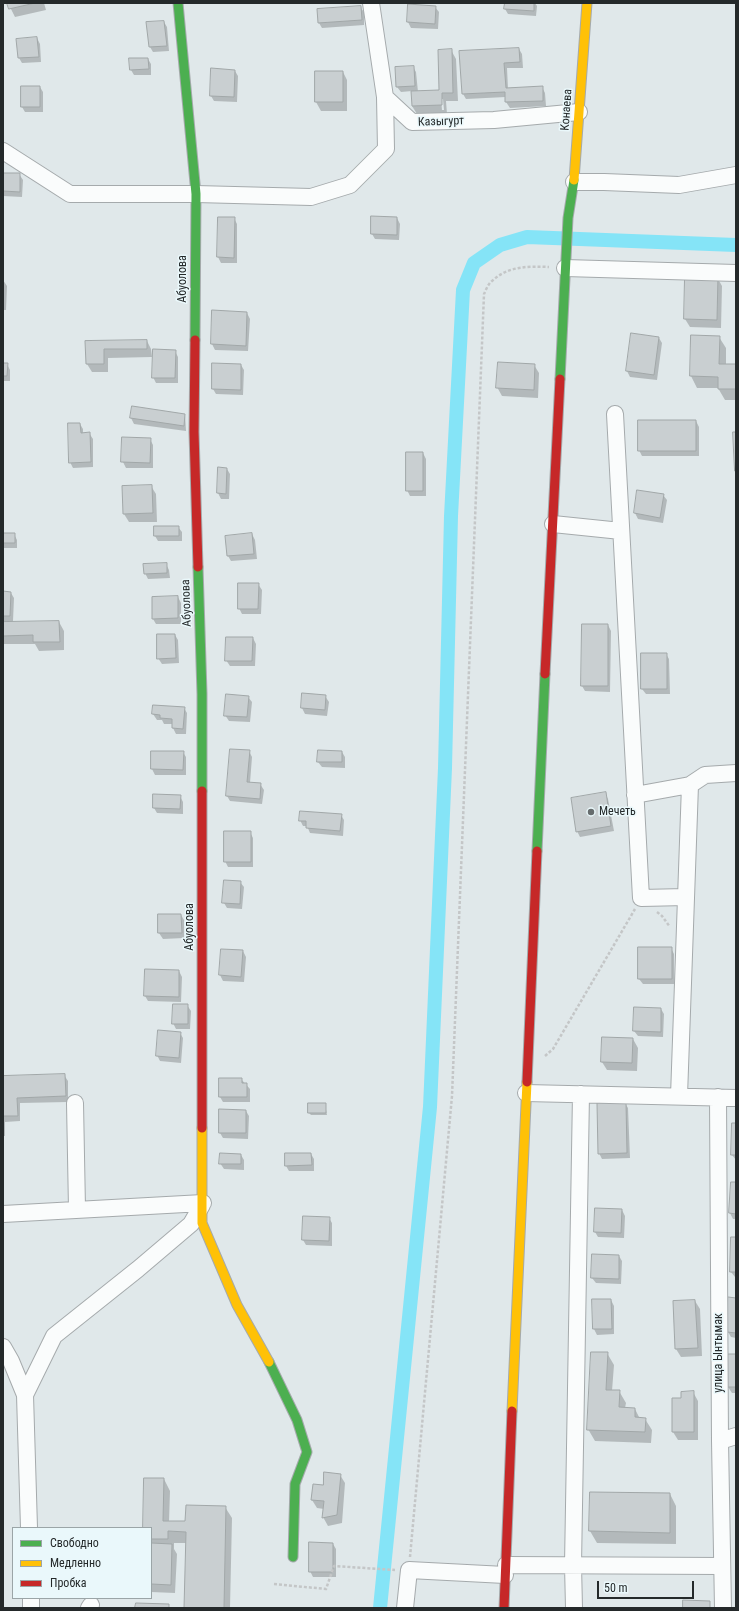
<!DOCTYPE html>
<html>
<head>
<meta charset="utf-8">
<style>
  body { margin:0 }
  #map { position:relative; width:739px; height:1611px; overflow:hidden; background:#e0e8ea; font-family:"Roboto Condensed",sans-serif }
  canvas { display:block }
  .frame { position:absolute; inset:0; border:4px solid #24292a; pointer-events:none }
  .legend { position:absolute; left:12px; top:1527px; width:140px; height:72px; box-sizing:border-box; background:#eaf8fb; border:1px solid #9ba5a7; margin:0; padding:5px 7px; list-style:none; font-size:12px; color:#24292a }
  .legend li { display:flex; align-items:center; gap:8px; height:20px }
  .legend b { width:20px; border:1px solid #9ba5a7 }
  .scale { position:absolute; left:597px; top:1581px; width:97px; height:18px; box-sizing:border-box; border:2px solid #24292a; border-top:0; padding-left:5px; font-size:12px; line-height:14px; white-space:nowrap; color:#24292a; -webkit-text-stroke:3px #eaf8fb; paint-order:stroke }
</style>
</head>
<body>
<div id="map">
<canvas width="739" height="1611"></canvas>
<div class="frame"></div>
<ul class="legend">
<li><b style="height:5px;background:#4caf50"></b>Свободно</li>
<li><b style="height:5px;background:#ffc107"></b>Медленно</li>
<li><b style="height:5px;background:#c62828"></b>Пробка</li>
</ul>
<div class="scale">50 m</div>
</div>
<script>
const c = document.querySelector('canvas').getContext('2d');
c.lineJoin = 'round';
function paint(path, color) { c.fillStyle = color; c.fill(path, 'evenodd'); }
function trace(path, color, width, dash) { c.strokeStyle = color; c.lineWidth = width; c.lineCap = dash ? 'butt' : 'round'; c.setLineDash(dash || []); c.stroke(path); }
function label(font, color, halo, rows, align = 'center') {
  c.font = font + ' "Roboto Condensed",sans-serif'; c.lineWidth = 3; c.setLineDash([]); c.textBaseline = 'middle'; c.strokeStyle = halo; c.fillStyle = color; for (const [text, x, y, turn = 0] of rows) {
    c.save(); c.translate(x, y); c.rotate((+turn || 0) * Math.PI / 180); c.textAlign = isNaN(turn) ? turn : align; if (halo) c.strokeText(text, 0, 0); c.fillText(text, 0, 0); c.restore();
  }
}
const shadow = new Path2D(`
  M8,3H44L46,10L15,17Z
  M506,3H535L537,6L536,16L508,14L505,9Z
  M409,5L435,7L439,12L438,29L411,28L408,22Z
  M360,7L364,12V25L322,28L319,23L318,10Z
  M164,22L167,27L169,51L153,52L150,47L147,23Z
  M37,38L40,44L41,62L22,63L19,58Z
  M519,49L522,54L523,68H507L508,89L542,87L545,93L546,106L510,108L506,102V97L466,99L463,94L461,52Z
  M451,50L456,59L458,101H446L447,114H417L412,106V91L401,92L397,87L413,67L416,72L418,92L440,91ZM441,99H443L444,110H442Z
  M148,59L151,64V75H134L131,70Z
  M235,71L238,76L237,102L214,101L211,96Z
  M343,72L347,80V111H321L316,102Z
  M40,87L43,92V112H25L22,107Z
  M3,174H19L23,180L22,197L3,196Z
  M219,218H234L237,224V263H221L218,257Z
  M397,218L400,224L399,240L375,239L372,234Z
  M717,277L722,286L721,328L690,327L685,319Z
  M3,280L7,286L6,310H3Z
  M247,313L250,319L248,351L215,350L212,344Z
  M691,336L719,337L726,348V365H736V400H725L718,388H697L691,376Z
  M659,338L662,343L657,380L630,377L627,371Z
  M147,341L151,349L152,357L108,358V372H92L87,364L86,342Z
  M175,351L178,357V383H156L153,377Z
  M3,364H7L10,370V381H3Z
  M241,365L244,370L243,395L216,394L213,389Z
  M534,365L539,373L538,398L502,396L497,387Z
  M133,407L185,415L186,431L134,424L131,418Z
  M696,421L699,427V456H642L639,450Z
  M80,424L83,429V433H89L93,439V467L73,468L70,462Z
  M123,438L150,439L153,445V468H126L123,462Z
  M423,453L426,459V496H410L407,490Z
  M227,469L230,474L229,499H221L218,493Z
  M151,486L156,494L157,522H129L124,514Z
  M638,491L663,495L667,500L663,523L638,519L635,513Z
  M178,527L182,532V541H158L155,536Z
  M3,534H14L17,540V548H3Z
  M252,534L255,540L257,559L231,561L228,556Z
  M166,564L169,570L170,578L148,579L145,573Z
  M258,584L262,590L261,614H242L239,608Z
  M3,592L11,593L14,598L13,621H3Z
  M178,597L181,603V624H156L153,619Z
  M59,622L64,631V650L39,651L35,644H3V623Z
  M608,625L611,631L610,692L585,691L582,686Z
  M175,635L178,640L179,663L162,664L158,658Z
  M253,638L256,644L255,666H230L226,660Z
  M666,654L669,659L670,694H646L642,689Z
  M303,695L325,696L329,702L327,716L305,714L302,708Z
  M248,697L252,702L250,722L229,721L225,715Z
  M154,706L184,708L187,713L186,734H176L173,728V724H164L162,720H157L153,714Z
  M249,751L252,757L250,783L260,784L264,790L262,804L230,801L227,796Z
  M152,752H183L186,757V775H155L152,769Z
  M342,752L345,757V768L322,767L318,762Z
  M605,793L608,799L614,831L580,837L577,831Z
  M180,796L183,802V814L157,813L154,808Z
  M341,815L344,820L343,836L310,833L307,826H303L300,820Z
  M250,832L253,838V867H228L225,861Z
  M240,882L244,887L242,909L227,908L224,903Z
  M181,915L184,920V938L163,939L159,933Z
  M671,948L674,954V984H643L639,979Z
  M243,951L246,957L244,982L223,981L220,975Z
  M179,971L182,977L181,1002L148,1001L145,996Z
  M187,1005L191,1011L190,1029H176L173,1023Z
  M661,1009L664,1014L663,1037L638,1036L634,1031Z
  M736,1027V1045L735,1043Z
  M180,1033L183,1038L181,1063L160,1061L157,1055Z
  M633,1039L638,1048L637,1071L607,1070L602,1062Z
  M64,1075L68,1081V1102L20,1103V1121L5,1122V1136H3V1077Z
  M241,1079L250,1089V1102H223L220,1097Z
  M625,1103L628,1108L630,1158L602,1159L599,1153Z
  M325,1104L327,1115H311L309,1113Z
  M246,1111L249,1116L248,1139L223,1138L220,1133Z
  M736,1124V1160L732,1155Z
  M311,1154L314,1159V1171H289L286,1166Z
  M241,1155L244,1160V1170L224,1169L220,1163Z
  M736,1183V1219H733L730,1213Z
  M622,1210L625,1216L624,1238L598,1237L595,1232Z
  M329,1218L332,1223V1246L306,1245L303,1240Z
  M736,1238V1277H735L731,1272Z
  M619,1256L622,1261L621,1284L596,1283L592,1278Z
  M736,1299V1338L731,1337L728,1332Z
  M593,1300H611L614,1306V1334L597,1335L594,1329Z
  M695,1301L700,1309L702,1356L681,1357L676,1349Z
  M607,1353L614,1365L612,1391H619L626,1403L625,1408L635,1409L640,1419H645L652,1430L651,1443L595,1441L588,1429Z
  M729,1355H736V1393H732L728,1387Z
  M693,1392L698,1401V1440H678L673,1432L682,1399Z
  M340,1475L345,1483L342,1523L328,1526L323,1517L324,1509L317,1508L312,1500L324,1486Z
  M164,1479L170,1491L169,1522L186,1523L225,1507L232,1518L230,1608H185L187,1543H174V1549L177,1554L175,1593L151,1592V1528H144Z
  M591,1493L670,1494L676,1506V1544L597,1543L590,1531Z
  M333,1544L336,1549V1577H313L310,1571Z`);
const canal = new Path2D(`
  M380,1608L430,1107L445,768L451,516L463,290L474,263L500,245L527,237L736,245`);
const building = new Path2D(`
  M7,3H35L9,9Z
  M505,3H534V11L504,9Z
  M408,4L436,6L435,24L407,22Z
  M361,6L362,20L318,23L317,9Z
  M164,21L167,46L149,47L146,22Z
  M37,37L39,57L18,58L16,39Z
  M519,48L520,62L504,63L506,88L543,86V101L505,102V92L462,94L459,51Z
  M452,49L453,93H442V105L412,106L411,91L439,90L438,50Z
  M129,58H148L149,69L130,70Z
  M414,66L415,86L396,87L395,67Z
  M211,68L235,70L234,97L210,96Z
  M315,71H343V102H315Z
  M21,86H40V107H21Z
  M3,173H20V192L3,191Z
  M371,216L397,217V235L371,234Z
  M218,217H235L234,258L217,257Z
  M685,276H718L717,320L684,319Z
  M212,310L247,312L246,346L211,344Z
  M631,333L659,337L654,375L626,371Z
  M691,335L720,336L719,364H736V389H718V377L690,376Z
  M147,340V349H104V364H86L85,341Z
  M153,349L176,350L175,378H152Z
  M498,362L535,364L534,390L496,388Z
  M3,363H8L7,376H3Z
  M212,363L241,364V390L212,389Z
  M132,406L185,414L184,426L130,418Z
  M638,420H696V451H638Z
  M68,423H80L81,433L90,432L91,462L69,463Z
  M733,432H736V471H735Z
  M122,437L151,438L150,463L121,462Z
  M406,452H423V491H406Z
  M218,467L227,468L226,494L217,493Z
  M152,485L153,513L123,514L122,486Z
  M637,490L664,494L660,518L634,513Z
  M154,526H179V536H154Z
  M3,533H15V543H3Z
  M252,533L254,554L227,556L225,536Z
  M167,563V573L144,574L143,564Z
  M238,583H259L258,609H238Z
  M3,591L11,592L10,616H3Z
  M178,596V618L152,619V597Z
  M59,621L60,642H33V635L3,636V622Z
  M582,624H608V686H581Z
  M157,634H175L176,658L157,659Z
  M226,637H253L252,661H225Z
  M641,653H667V689H641Z
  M302,693L326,695L325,710L301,708Z
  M226,694L249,696L247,717L224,716Z
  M153,705L185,707L183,729L172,728V719L160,718V715L152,714Z
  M230,749L250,750L247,782L261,783L260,799L226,796Z
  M318,750L342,751V762H317Z
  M151,751H184L183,770L151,769Z
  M606,792L611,826L576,832L571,798Z
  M153,794L181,795L180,809L153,808Z
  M300,811L342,814L340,831L306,828V821H299Z
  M224,831H251V862H224Z
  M224,880L241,881L240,904L222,903Z
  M158,914H181L182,933H158Z
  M638,947H672V979H638Z
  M221,949L243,950L241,977L219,975Z
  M145,969L179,970V997L144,996Z
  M173,1004H188V1024H172Z
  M634,1007L661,1008V1032L633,1031Z
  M158,1030L181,1032L179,1058L156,1056Z
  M602,1037L633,1038L632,1063L601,1062Z
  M65,1074L66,1096L17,1098L18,1116H3V1076Z
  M219,1078H242V1083H247V1097H219Z
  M626,1102L627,1153L598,1154L597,1103Z
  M308,1103H326V1113H308Z
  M219,1109L246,1110V1133H219Z
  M732,1123H736V1155H731Z
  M220,1153L241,1154V1164H219Z
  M285,1153H311L312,1165L285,1166Z
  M731,1182H736V1214L729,1213Z
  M595,1208L622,1209L621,1233L594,1232Z
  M303,1216L330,1217L329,1241L302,1240Z
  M731,1237H736V1272H730Z
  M592,1254L619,1255V1279L591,1278Z
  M728,1297L736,1298V1333L727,1332Z
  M592,1299H611L612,1329H593Z
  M695,1300L698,1348L675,1349L673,1301Z
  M591,1352H608L606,1390H620L619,1407L635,1408V1417L646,1418L645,1432L587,1430Z
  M728,1354H736V1387H727Z
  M694,1391V1432H672V1398H681V1392Z
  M324,1472L341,1474L337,1515L322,1518L324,1501L311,1500L313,1484L323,1485Z
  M144,1478H164L163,1521H185L186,1505L226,1506L224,1608H184L186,1532L168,1531V1539H151V1528H143Z
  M590,1492L670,1493V1533L589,1531Z
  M309,1542L333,1543V1572H309Z
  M151,1543L172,1544L171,1585L151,1584Z
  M683,1600L710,1601V1608H683Z
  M136,1603L169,1604V1608H135Z`);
const path = new Path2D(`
  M657,912L662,916L670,927
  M545,1056L553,1049L635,909
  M410,1557L452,1096L484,294C486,290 488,284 492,281C508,266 528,266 549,267
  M274,1584L326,1589L334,1566L395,1570`);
const street = new Path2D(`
  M371,3L385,97L412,122L494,120L579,112
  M3,151L70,194H196L311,197L350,185L386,149L385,97
  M574,182H604L679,185L736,175
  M565,268L736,273
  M615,414L641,898L686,897
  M553,524L621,531
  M635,795L690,785L705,775L736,773
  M526,1093L736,1098
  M679,1096L690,785
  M718,1097L720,1441L723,1608
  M75,1103L77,1209
  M3,1214L203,1203
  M3,1347L11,1361L25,1395
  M720,1441L736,1436
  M29,1528L25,1395L54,1336L138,1269L191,1224L202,1205
  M506,1565L722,1566
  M31,1598V1608
  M89,1608L91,1605
  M405,1608L409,1570L505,1575
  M574,1608L573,1565L581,1094`);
const fast = new Path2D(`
  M178,3L196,194L195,340
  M560,379L568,218L574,180
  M198,567L202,694V791
  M537,851L545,674
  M269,1362L297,1420L307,1452L295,1484L293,1557`);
const slow = new Path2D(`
  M574,180L587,3
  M202,1128V1223L237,1305L269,1362
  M512,1411L527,1082`);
const jam = new Path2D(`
  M195,340L194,432L198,567
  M545,674L560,379
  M202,791V1128
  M527,1082L537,851
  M504,1608L512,1411`);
const markers = [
  [591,812,4,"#666c6d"]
];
const streetNames = [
  ["Конаева",567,110,-86],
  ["Казыгурт",441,122,-2],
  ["Абуолова",183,279,-90],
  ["Абуолова",187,603,-92],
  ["Абуолова",190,927,-90],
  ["улица Ынтымак",719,1353,-90]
];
const poiNames = [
  ["Мечеть",599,812]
];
paint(shadow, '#0003');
trace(canal, '#85e4f7', 14);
paint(building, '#c9cfd1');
trace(building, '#a1a7a8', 1);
trace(street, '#a5aaac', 18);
trace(fast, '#a5aaac', 11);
trace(slow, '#a5aaac', 11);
trace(jam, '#a5aaac', 11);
trace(path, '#c4c6c7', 2.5, [3, 2]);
trace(street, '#fafcfc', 16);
trace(fast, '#4caf50', 9);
trace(slow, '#ffc107', 9);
trace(jam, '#c62828', 9);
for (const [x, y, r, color] of markers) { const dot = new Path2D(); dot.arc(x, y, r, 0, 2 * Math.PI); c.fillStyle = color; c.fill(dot); trace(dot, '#eaf8fb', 1.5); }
label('12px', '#24292a', '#eaf8fb', streetNames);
label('12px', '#24292a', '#eaf8fb', poiNames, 'left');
</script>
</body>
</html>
